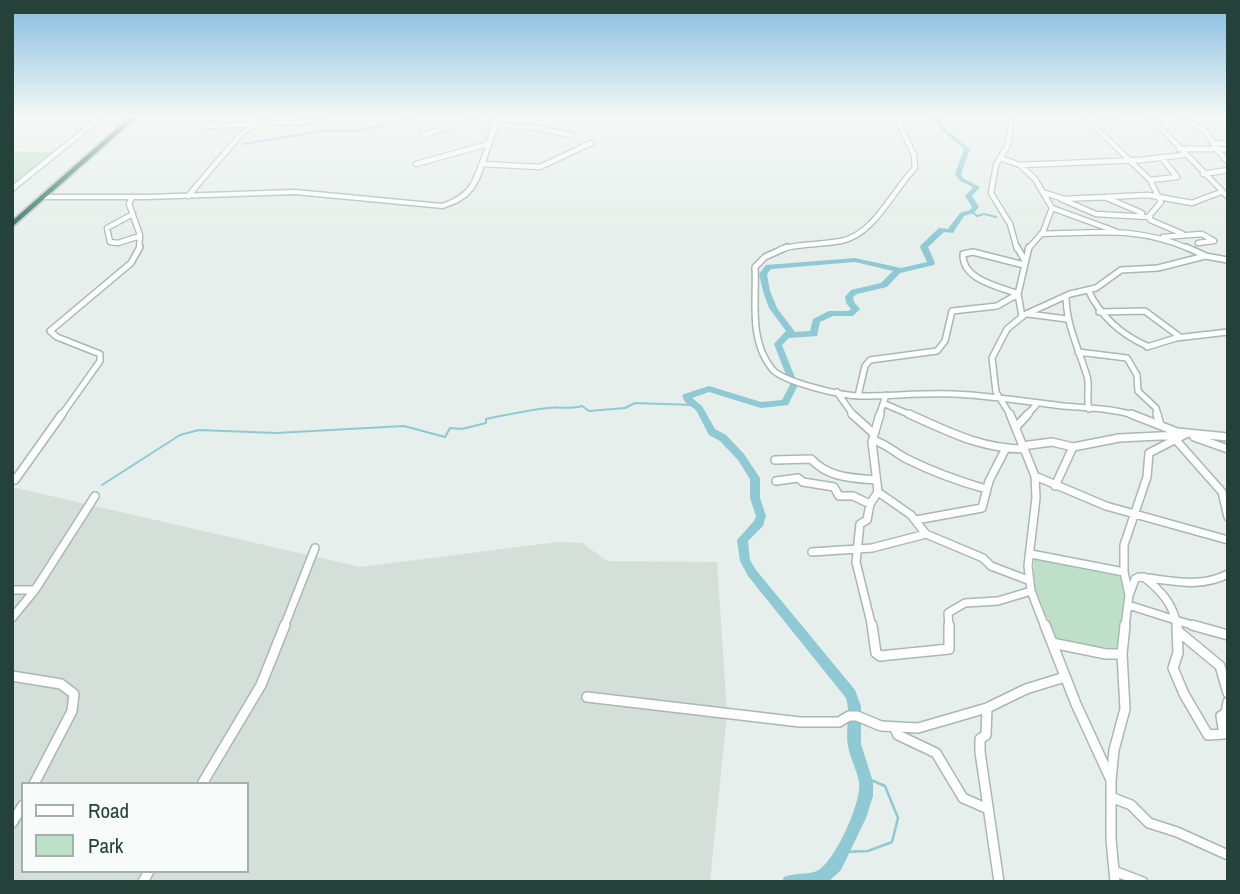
<!DOCTYPE html>
<html>
<head>
<meta charset="utf-8">
<style>
  body { margin:0 }
  #map { position:relative; width:1240px; height:894px; overflow:hidden; background:#e6efeb; font-family:"Archivo Narrow",sans-serif }
  canvas { display:block }
  .frame { position:absolute; inset:0; border:14px solid #24423a; pointer-events:none }
  .legend { position:absolute; left:21px; top:782px; width:228px; height:91px; box-sizing:border-box; background:#f7fbf9; border:2px solid #a3b1ad; margin:0; padding:9px 12px; list-style:none; font-size:21px; color:#24423a }
  .legend li { display:flex; align-items:center; gap:14px; height:35px }
  .legend b { width:35px; border:2px solid #a3b1ad }
</style>
</head>
<body>
<div id="map">
<canvas width="1240" height="894"></canvas>
<div class="frame"></div>
<ul class="legend">
<li><b style="height:9px;background:#fff"></b>Road</li>
<li><b style="height:19px;background:#bfe0c8"></b>Park</li>
</ul>
</div>
<script>
const c = document.querySelector('canvas').getContext('2d');
c.lineJoin = 'round';
function paint(path, color) { c.fillStyle = color; c.fill(path, 'evenodd'); }
function trace(path, color, width, dash) { c.strokeStyle = color; c.lineWidth = width; c.lineCap = dash ? 'butt' : 'round'; c.setLineDash(dash || []); c.stroke(path); }
const built = new Path2D(`
  M12,487L360,567L558,542L582,543L607,561L717,562L727,713L710,882H12ZM23,784H247V871H23Z`);
const green = new Path2D(`
  M12,151L52,152L17,184H12Z
  M1034,557L1121,575C1129,599 1123,626 1118,651L1056,640L1034,586Z`);
const streamFar1 = new Path2D(`
  M243,144L322,131H357L415,117
  M972,212L977,216L984,214L996,217
  M102,485L180,435L199,430L276,433L404,426L445,437L450,428L462,429L486,423V419C507,415 527,410 548,408C561,406 570,410 582,406L589,411L625,408L635,403L693,405`);
const stream = new Path2D(`
  M843,852L868,851L892,842L898,818L885,786L871,780L855,730`);
const river = new Path2D(`
  M933,117H939L946,129L970,149L961,174L964,179L980,187L972,196L979,207L974,213L964,216L953,233L944,232L928,247L935,263L934,265L900,273L887,287L857,294L853,297L854,302L860,309L853,316H833L820,322L817,336L789,338L782,345L798,385L788,405L761,408L709,392L692,398L702,406L715,429L726,435L744,454L760,478V498L766,516L763,526L748,541L750,560L756,570L855,690L861,706V745L873,783V796L866,818L841,870L828,882H782L784,877C795,872 811,876 820,869C836,858 862,802 859,782C857,770 850,758 848,746C845,730 851,714 846,698L748,576L740,561L737,540L754,521L756,516L750,498V479L738,460L720,441L709,435L696,410L685,402L682,396L684,394L709,386L761,402L782,400L790,385L774,344L786,331L769,308L763,291L759,274L766,265L855,258L901,268L927,262L920,247L921,245L939,228L948,229L960,213L970,210L972,207L965,196L973,187L960,181L955,174L964,149L942,131ZM855,262L893,271L881,283L851,290L845,297L846,303L851,309L848,311H829L813,319L810,331L795,332L777,308L770,291L767,274L771,269Z`);
const streetFar3 = new Path2D(`
  M1012,117L1008,145L996,165L991,193L1010,224L1017,249
  M1085,117L1150,180L1161,202L1150,215V220L1183,234
  M1103,117H1121
  M209,126L253,124L257,117
  M494,126L534,127L571,135
  M424,135L477,117
  M1214,143L1228,144
  M1179,149H1217L1206,132L1183,117
  M1216,149L1228,162
  M1216,149L1228,150
  M1000,158L1020,165
  M416,164L488,144
  M482,164L540,167L591,143
  M1203,174L1228,170
  M1150,180L1177,177L1161,157
  M12,189L101,117
  M1045,193L1064,199L1148,195L1192,203L1221,192
  M188,196L240,135L263,119
  M132,197L129,204L140,235L139,249
  M1107,198L1142,213
  M1061,199L1096,214L1149,217
  M1052,208L1115,231
  M133,214L107,228L110,242L118,243L140,236
  M1041,234C1098,233 1136,226 1190,249
  M1163,237L1202,234L1214,241L1198,243
  M781,249C801,243 821,245 841,241C875,234 892,191 915,168L914,155L896,117
  M1028,249L1043,232L1052,208L1035,179L1020,165L1141,160L1184,155`);
const streetFar2 = new Path2D(`
  M787,247L765,257L755,267C757,300 748,339 772,369C783,382 842,396 861,396C891,396 921,393 952,394C989,395 1026,402 1063,406C1086,408 1114,408 1136,416
  M1017,247L1025,261
  M1186,247L1204,255
  M1088,290C1101,317 1120,334 1147,346
  M1018,294C998,286 962,280 963,254L973,252L1024,265
  M1066,296C1066,324 1079,350 1087,376C1090,385 1086,398 1089,409
  M1099,312L1145,311L1180,337
  M1028,314L1067,319
  M1022,317L1018,294L1029,247
  M1147,347L1176,338L1228,332
  M1078,352L1127,358L1137,375L1138,391L1156,408L1158,416
  M837,392L854,416
  M858,396L865,366L870,360L937,351L945,341L952,311L997,306L1018,294
  M885,404L913,416
  M61,416L100,361V354L57,337L50,331L131,263L140,247
  M879,416L886,395
  M1011,416L996,392L992,358L1007,329L1024,315L1070,294L1096,288L1121,270L1158,268L1205,256L1228,260
  M1026,416L1037,404`);
const streetFar1 = new Path2D(`
  M852,414L873,433
  M909,414C947,431 981,449 1024,449
  M1010,414L1035,476L1036,498L1028,566L1031,591L1045,627
  M1131,414L1177,432L1228,437
  M1157,414L1160,425
  M1016,427L1028,414
  M1194,437L1228,449
  M873,440C887,444 895,453 907,459C933,472 958,481 986,489
  M1176,440L1222,492L1228,517
  M1022,446L1052,442L1073,447
  M775,460L811,459C829,478 851,478 876,480
  M1035,476L1106,506L1228,540
  M15,480L62,414
  M776,481L798,478L803,482L834,487L839,496H853L870,504
  M1055,486L1073,447L1119,438L1180,435
  M878,492L911,515L926,534L983,558L991,566L1028,580
  M916,520L982,508L989,481L1005,450
  M812,552L872,548L926,534
  M1031,554L1124,572
  M1144,577C1161,591 1174,604 1177,627
  M12,590H35
  M1130,593L1135,579L1139,577C1170,580 1199,589 1228,574
  M1128,605L1198,627
  M12,618L35,590L95,496
  M284,627L315,548
  M872,627L856,562L860,524L867,520L870,504L878,492L872,442L880,414
  M949,627L948,613L965,603L998,601L1031,591
  M1125,627L1129,595L1124,572V545L1147,477L1149,453L1186,434`);
const street = new Path2D(`
  M872,625L876,653L880,656L949,649V625
  M1045,625L1076,704L1111,780
  M1177,625L1178,653L1173,668L1184,694L1208,735L1224,734L1221,716L1226,713L1228,702
  M1192,625L1228,635
  M1179,632L1220,666L1228,693
  M1052,643L1106,654H1122
  M12,676L61,684L74,694L72,711L34,784
  M587,697L800,722H839L849,716H857L881,726L918,728L987,708L1026,689L1065,677
  M987,708L986,735L980,739V752L999,882
  M894,727L898,735L936,753L963,798L988,809
  M202,784L261,685L285,625
  M1111,797L1131,805L1149,823L1177,832L1228,855
  M12,823L23,805
  M1114,871L1143,882
  M143,882L149,871
  M1115,882L1111,839V780L1114,750L1125,709L1122,654L1125,625`);
const secondary = new Path2D(`
  M259,117C268,117 273,122 282,122C297,122 312,117 328,117C308,125 278,131 259,117Z
  M488,117H494L497,122L496,131L480,177L474,188L467,196L458,202L443,208L295,194L147,199H44L41,197L44,195H147L295,190L442,204C453,200 463,195 470,185C475,178 493,130 491,122C491,120 489,119 488,117Z
  M1147,117H1153L1228,194V200Z`);
const highway = new Path2D(`
  M130,117H137L12,227V221Z`);
paint(built, '#d4dfda');
paint(green, '#bfe0c8');
trace(streamFar1, '#8ec9d4', 2);
trace(stream, '#8ec9d4', 2.5);
paint(river, '#8ec9d4');
trace(streetFar3, '#a8b8b2', 7);
trace(streetFar2, '#a8b8b2', 8);
trace(streetFar1, '#a8b8b2', 10);
trace(street, '#a8b8b2', 12);
trace(secondary, '#a4bbb3', 3);
trace(highway, '#c2cac8', 4);
trace(streetFar3, '#fff', 4.5);
trace(streetFar2, '#fff', 5);
trace(streetFar1, '#fff', 7);
trace(street, '#fff', 9);
paint(secondary, '#fff');
paint(highway, '#2f6f62');
const sky = c.createLinearGradient(0, 0, 0, 242);
sky.addColorStop(0, '#84bce0');
sky.addColorStop(0.48, '#f4f8f6');
sky.addColorStop(1, '#f4f8f600');
c.fillStyle = sky;
c.fillRect(0, 0, 1240, 242);
</script>
</body>
</html>
